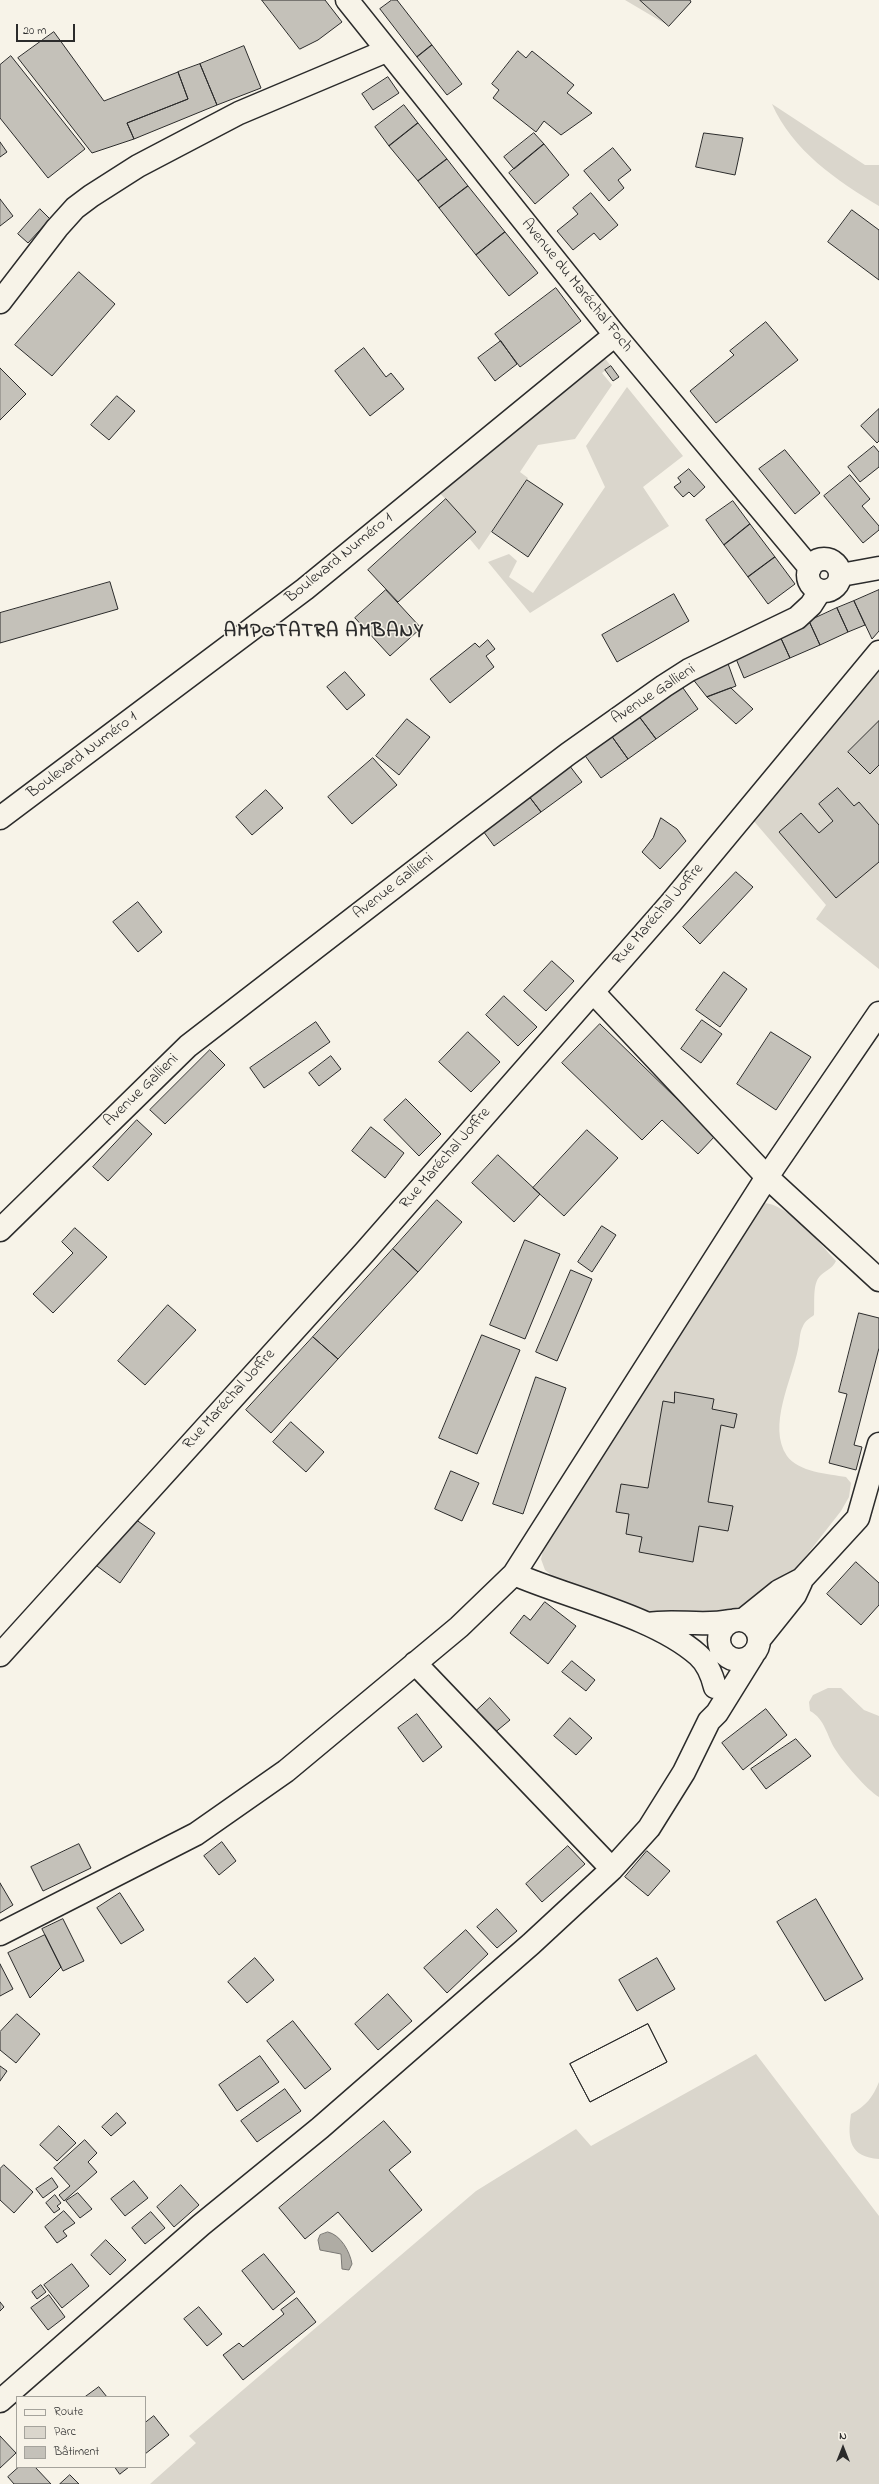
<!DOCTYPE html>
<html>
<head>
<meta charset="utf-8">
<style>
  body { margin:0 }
  #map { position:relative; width:879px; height:2484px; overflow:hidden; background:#f7f3e8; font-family:"Indie Flower",sans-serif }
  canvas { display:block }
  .legend { position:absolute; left:16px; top:2396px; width:130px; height:72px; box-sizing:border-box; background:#f7f3e8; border:1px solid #a5a39c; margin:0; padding:5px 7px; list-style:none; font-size:12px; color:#2b2b2b }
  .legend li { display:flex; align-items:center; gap:8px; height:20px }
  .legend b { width:20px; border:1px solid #a5a39c }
  .north { position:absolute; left:823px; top:2428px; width:40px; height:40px; -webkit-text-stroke:3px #f7f3e8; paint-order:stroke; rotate:0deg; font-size:11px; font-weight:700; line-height:16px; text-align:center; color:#2b2b2b }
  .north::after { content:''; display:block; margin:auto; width:14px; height:18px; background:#2b2b2b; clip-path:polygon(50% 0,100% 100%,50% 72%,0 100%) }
  .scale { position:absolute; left:16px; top:24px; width:59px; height:18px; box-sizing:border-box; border:2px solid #2b2b2b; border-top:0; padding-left:5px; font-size:12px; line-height:14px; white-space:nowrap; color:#2b2b2b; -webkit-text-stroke:3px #f7f3e8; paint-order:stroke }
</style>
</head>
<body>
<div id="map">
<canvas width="879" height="2484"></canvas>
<ul class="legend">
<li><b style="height:5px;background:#f7f3e8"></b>Route</li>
<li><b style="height:11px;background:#dad6cc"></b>Parc</li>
<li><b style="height:11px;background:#c4c1b9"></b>Bâtiment</li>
</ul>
<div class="north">N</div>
<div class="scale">20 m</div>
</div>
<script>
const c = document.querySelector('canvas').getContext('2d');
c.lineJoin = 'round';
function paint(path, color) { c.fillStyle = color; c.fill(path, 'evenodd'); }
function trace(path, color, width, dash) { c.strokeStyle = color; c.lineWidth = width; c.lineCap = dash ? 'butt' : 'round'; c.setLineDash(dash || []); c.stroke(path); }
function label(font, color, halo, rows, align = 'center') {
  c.font = font + ' "Indie Flower",sans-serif'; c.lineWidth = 3; c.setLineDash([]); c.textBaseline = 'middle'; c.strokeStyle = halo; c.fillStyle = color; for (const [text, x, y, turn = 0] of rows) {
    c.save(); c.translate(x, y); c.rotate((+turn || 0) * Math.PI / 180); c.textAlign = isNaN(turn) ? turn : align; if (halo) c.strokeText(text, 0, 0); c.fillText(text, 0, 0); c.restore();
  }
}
const green = new Path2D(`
  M625,0H640L669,26Z
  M772,104L865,165H879V206C837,181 792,150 772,104Z
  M603,356L611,366L602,373L612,385L575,439L538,445L520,472L528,478L479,550L469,538L475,531L436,489Z
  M627,387L683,456L643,487L669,526L530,613L488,562L509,554L517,561L509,577L533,593L605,487L586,446Z
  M879,668V969L816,919L826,905L752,819Z
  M763,1203C788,1203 820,1244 836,1261C832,1269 826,1270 820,1276C812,1284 815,1304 814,1315C810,1318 805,1321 803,1326C799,1333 800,1341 798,1349C792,1380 767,1426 787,1456C798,1472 829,1474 846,1477L851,1483L849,1497L841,1511L795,1570L747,1607L721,1614L670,1616L625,1607L560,1582L545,1570L541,1559L544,1547Z
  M828,1688H841L864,1710L879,1716V1797C867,1790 843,1762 835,1749C827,1736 825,1719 810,1711L809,1702L813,1695Z
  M756,2054L879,2216V2484H150L196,2443L189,2436L476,2191L576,2129L591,2146Z
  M879,2082V2159C850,2157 847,2140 851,2114C866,2106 873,2097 879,2082Z`);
const water = new Path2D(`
  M328,2232C341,2235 350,2252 352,2264L349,2270L342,2269L341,2254L320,2250L318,2240L320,2235Z`);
const building = new Path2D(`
  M262,0H325L342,22L318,40L300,49Z
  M392,0H397L432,45L417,57L380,9Z
  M640,0H690L691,2L669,26Z
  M54,32L104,101L178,72L188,99L127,123L134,139L92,153L18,58Z
  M432,45L462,84L447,95L417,57Z
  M244,46L261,88L217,105L200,64Z
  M518,51L526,58L532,51L574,85L567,93L592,113L561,135L544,121L536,132L493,98L499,90L492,84Z
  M11,56L85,149L48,178L0,118V65Z
  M200,64L217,105L134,139L127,123L188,99L178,72Z
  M388,77L399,93L373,110L362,94Z
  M404,105L418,123L389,146L375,127Z
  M418,123L447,159L418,181L389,146Z
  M534,133L544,144L514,169L504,157Z
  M704,133L743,138L735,175L696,167Z
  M0,142L7,152L0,157Z
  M544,144L569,175L535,204L509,173Z
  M613,148L631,170L618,180L624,188L609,201L584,171Z
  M447,159L468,186L439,208L418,181Z
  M468,186L505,232L476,255L439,208Z
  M591,193L618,225L600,240L594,233L573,250L557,231L578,214L573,208Z
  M0,199L13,216L0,226Z
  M40,209L50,219L28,243L18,234Z
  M852,210L879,230V280L828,242Z
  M505,232L538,273L509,296L476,255Z
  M79,272L115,304L52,376L15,345Z
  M556,288L581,321L520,367L495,334Z
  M766,322L798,360L716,423L690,391L734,355L730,351Z
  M501,341L517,364L495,381L478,358Z
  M364,348L386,377L391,373L404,389L370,416L335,371Z
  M611,366L619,377L613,381L605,370Z
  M0,368L26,394L0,420Z
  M117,396L135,411L109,440L91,425Z
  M879,409V441L877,443L861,426Z
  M874,446L879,452V467L860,482L848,467Z
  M785,450L820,493L795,514L759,469Z
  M689,469L705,487L694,497L689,492L683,497L674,487L681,482L678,478Z
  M850,475L870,499L862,506L879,526V530L863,543L824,496Z
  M527,480L563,504L528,557L492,532Z
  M446,499L476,532L398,602L368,570Z
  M733,501L750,524L724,545L706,520Z
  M750,524L775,557L748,577L724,545Z
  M775,557L795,584L768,604L748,577Z
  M110,582L118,609L0,643V613Z
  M386,590L421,628L390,656L355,618Z
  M879,590V631L872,639L854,601Z
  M674,594L689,621L617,662L602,635Z
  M854,601L865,625L848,632L837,608Z
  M837,608L848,632L820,645L809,621Z
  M809,621L820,645L790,658L779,634Z
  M779,634L790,658L744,678L734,654Z
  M488,640L495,649L486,656L494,667L450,703L430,679L475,643L479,647Z
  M726,658L736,686L707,697L688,673Z
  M345,672L365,695L347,710L327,687Z
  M678,681L698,709L656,739L635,711Z
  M731,688L753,709L736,724L707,697Z
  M635,711L656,739L628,759L608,731Z
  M407,719L430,737L399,775L376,756Z
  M879,721V765L870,774L848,752Z
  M608,731L628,759L601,778L581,750Z
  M373,758L397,785L352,824L328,797Z
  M566,761L582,782L541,812L525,791Z
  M838,788L854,806L859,802L879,825V862L836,898L779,832L801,813L819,833L833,821L819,804Z
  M266,790L283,808L252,835L236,817Z
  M525,791L541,812L494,846L478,824Z
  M661,818L677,829L686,841L660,869L642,852L653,838Z
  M736,872L753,887L700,944L683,927Z
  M138,902L162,932L138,952L113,922Z
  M552,961L574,981L546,1011L524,991Z
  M724,972L747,989L720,1027L696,1010Z
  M504,996L537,1027L518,1046L486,1015Z
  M702,1020L722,1034L701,1063L681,1049Z
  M316,1022L330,1042L264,1088L250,1068Z
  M600,1024L715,1136L698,1154L662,1120L642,1140L562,1063Z
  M468,1032L500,1062L471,1092L439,1062Z
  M771,1032L811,1057L776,1110L737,1084Z
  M210,1050L225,1065L165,1124L150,1110Z
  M331,1056L341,1069L319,1086L309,1073Z
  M406,1099L441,1134L419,1156L384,1120Z
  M137,1120L152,1134L108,1181L93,1167Z
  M371,1127L404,1153L385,1178L352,1151Z
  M587,1130L618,1158L564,1216L533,1188Z
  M498,1155L540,1194L514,1222L472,1183Z
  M437,1200L462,1222L418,1272L393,1249Z
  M602,1226L616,1235L592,1272L578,1262Z
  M75,1228L107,1257L53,1313L33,1294L73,1253L62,1242Z
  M525,1240L560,1254L525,1339L490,1325Z
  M393,1249L418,1272L338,1359L313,1337Z
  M571,1270L592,1279L557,1361L536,1352Z
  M168,1305L196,1330L145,1385L118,1361Z
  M859,1313L879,1318V1348L854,1445L862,1447L856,1470L829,1463L847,1394L839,1392Z
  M482,1335L520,1350L477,1454L439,1438Z
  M313,1337L338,1359L271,1433L246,1410Z
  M536,1377L566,1388L523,1514L493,1504Z
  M675,1392L714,1399L712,1409L737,1414L734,1428L721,1425L708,1502L733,1506L728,1531L699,1526L693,1562L639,1552L642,1537L626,1534L629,1514L616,1512L621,1484L648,1488L663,1401L674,1403Z
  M291,1422L324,1452L306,1472L273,1442Z
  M451,1471L479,1483L462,1521L435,1509Z
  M132,1517L155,1533L120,1583L97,1566Z
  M856,1562L879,1583V1605L861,1625L827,1594Z
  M545,1602L576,1626L548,1664L510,1633L524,1615L530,1620Z
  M572,1661L595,1680L586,1691L562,1672Z
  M490,1698L510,1720L493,1734L474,1713Z
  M766,1709L787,1735L743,1770L722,1743Z
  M417,1714L442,1747L423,1762L398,1728Z
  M570,1718L592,1738L576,1755L554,1736Z
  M796,1739L811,1756L766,1789L751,1769Z
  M222,1842L236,1861L219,1875L204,1856Z
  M79,1844L91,1868L43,1891L31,1867Z
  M568,1846L585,1864L542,1902L526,1884Z
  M647,1851L670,1871L648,1896L625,1877Z
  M0,1883L13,1905L0,1913Z
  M120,1893L144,1930L121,1944L97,1908Z
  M816,1899L863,1979L825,2001L777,1922Z
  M497,1909L517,1931L497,1948L477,1927Z
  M63,1919L84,1961L63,1971L42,1929Z
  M466,1930L488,1954L447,1993L424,1968Z
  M45,1935L61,1967L30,1998L8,1953Z
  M255,1958L274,1980L247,2003L228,1982Z
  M657,1958L675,1989L637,2011L619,1980Z
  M0,1964L13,1989L0,1996Z
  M388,1994L412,2021L378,2050L355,2024Z
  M17,2014L40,2034L16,2063L0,2050V2032Z
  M293,2021L331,2069L305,2089L267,2041Z
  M648,2024L667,2062L590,2102L570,2064Z
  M648,2024L667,2062L590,2102L570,2064Z
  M260,2056L279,2082L237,2111L219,2085Z
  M0,2066L7,2071L0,2081Z
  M285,2089L301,2111L257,2142L241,2121Z
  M117,2113L126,2123L111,2136L102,2127Z
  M384,2121L411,2152L389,2170L422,2210L372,2252L338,2212L305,2239L279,2208Z
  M59,2126L76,2143L57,2161L40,2145Z
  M85,2140L97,2153L88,2162L97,2172L64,2201L59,2195L70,2186L54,2168Z
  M4,2165L33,2192L14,2213L0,2200V2169Z
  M52,2178L58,2187L43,2198L36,2189Z
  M134,2181L148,2198L125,2216L111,2199Z
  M181,2185L199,2205L174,2227L157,2207Z
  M78,2193L92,2209L80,2218L66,2201Z
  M55,2195L61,2203L57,2206L60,2209L54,2213L46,2203Z
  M64,2211L75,2223L63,2231L67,2236L57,2243L45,2227Z
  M151,2212L165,2228L145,2244L132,2228Z
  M106,2240L126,2260L110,2275L91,2255Z
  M264,2254L295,2292L273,2310L242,2271Z
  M72,2264L89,2286L62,2308L44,2285Z
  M41,2285L46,2292L37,2299L32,2292Z
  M49,2295L65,2317L48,2330L31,2308Z
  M297,2298L316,2322L243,2380L223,2355L239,2343L243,2347L284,2314L281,2310Z
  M0,2302L4,2307L0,2311Z
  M199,2307L222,2334L207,2346L184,2319Z
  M99,2387L107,2397H85Z
  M154,2416L169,2435L145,2454V2423Z
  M0,2436L16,2453L0,2468Z
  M19,2467H35L51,2484H14L8,2477Z
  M115,2467H129L120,2474Z
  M70,2475L79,2484H60Z`);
const minor = new Path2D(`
  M0,302L57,228L75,208L91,196L138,166L239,113L386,51
  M593,992L767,1177L879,1280
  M0,1230L188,1046L464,833L568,754L664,686L689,670L797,618L811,605L820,591
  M514,1574C569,1598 654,1616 698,1655C707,1663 712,1675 715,1687
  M719 1640a20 20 0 1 1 40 0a20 20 0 1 1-40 0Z
  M743,1620L779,1591L802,1579L858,1518L879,1444
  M648,1624C675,1619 702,1627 730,1621
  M759,1640L795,1595L801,1582
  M0,1655L364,1253L670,904L879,652
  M415,1663L612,1869
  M0,1934L196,1834L286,1771L459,1627L514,1574L767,1177L879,1013
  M0,2401L201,2225L320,2128L531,1944L612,1869L649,1828L684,1772L709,1721L717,1713L753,1655`);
const major = new Path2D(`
  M347,0L615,335L810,568
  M808 575a16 16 0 1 1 32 0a16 16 0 1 1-32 0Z
  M841,575L879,568
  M0,818L305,589L615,335`);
const streetNames = [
  ["Avenue du Maréchal Foch",576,286,51],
  ["Boulevard Numéro 1",340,559,-39],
  ["Avenue Gallieni",654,695,-33],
  ["Boulevard Numéro 1",83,756,-37],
  ["Avenue Gallieni",394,887,-38],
  ["Rue Maréchal Joffre",659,915,-49],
  ["Avenue Gallieni",142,1091,-44],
  ["Rue Maréchal Joffre",446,1159,-49],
  ["Rue Maréchal Joffre",230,1400,-48]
];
const districtNames = [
  ["AMPOTATRA AMBANY",324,633]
];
paint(green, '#dad6cc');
paint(water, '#afaca4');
trace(water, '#7a7874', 1);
paint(building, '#c4c1b9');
trace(building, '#2b2b2b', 1);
trace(minor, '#2b2b2b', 25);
trace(major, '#2b2b2b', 25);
trace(minor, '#f7f3e8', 22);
trace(major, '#f7f3e8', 22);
label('16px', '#2b2b2b', '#f7f3e8', streetNames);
c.letterSpacing = '1px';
label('bold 20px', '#2b2b2b', '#f7f3e8', districtNames);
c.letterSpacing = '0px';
</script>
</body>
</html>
